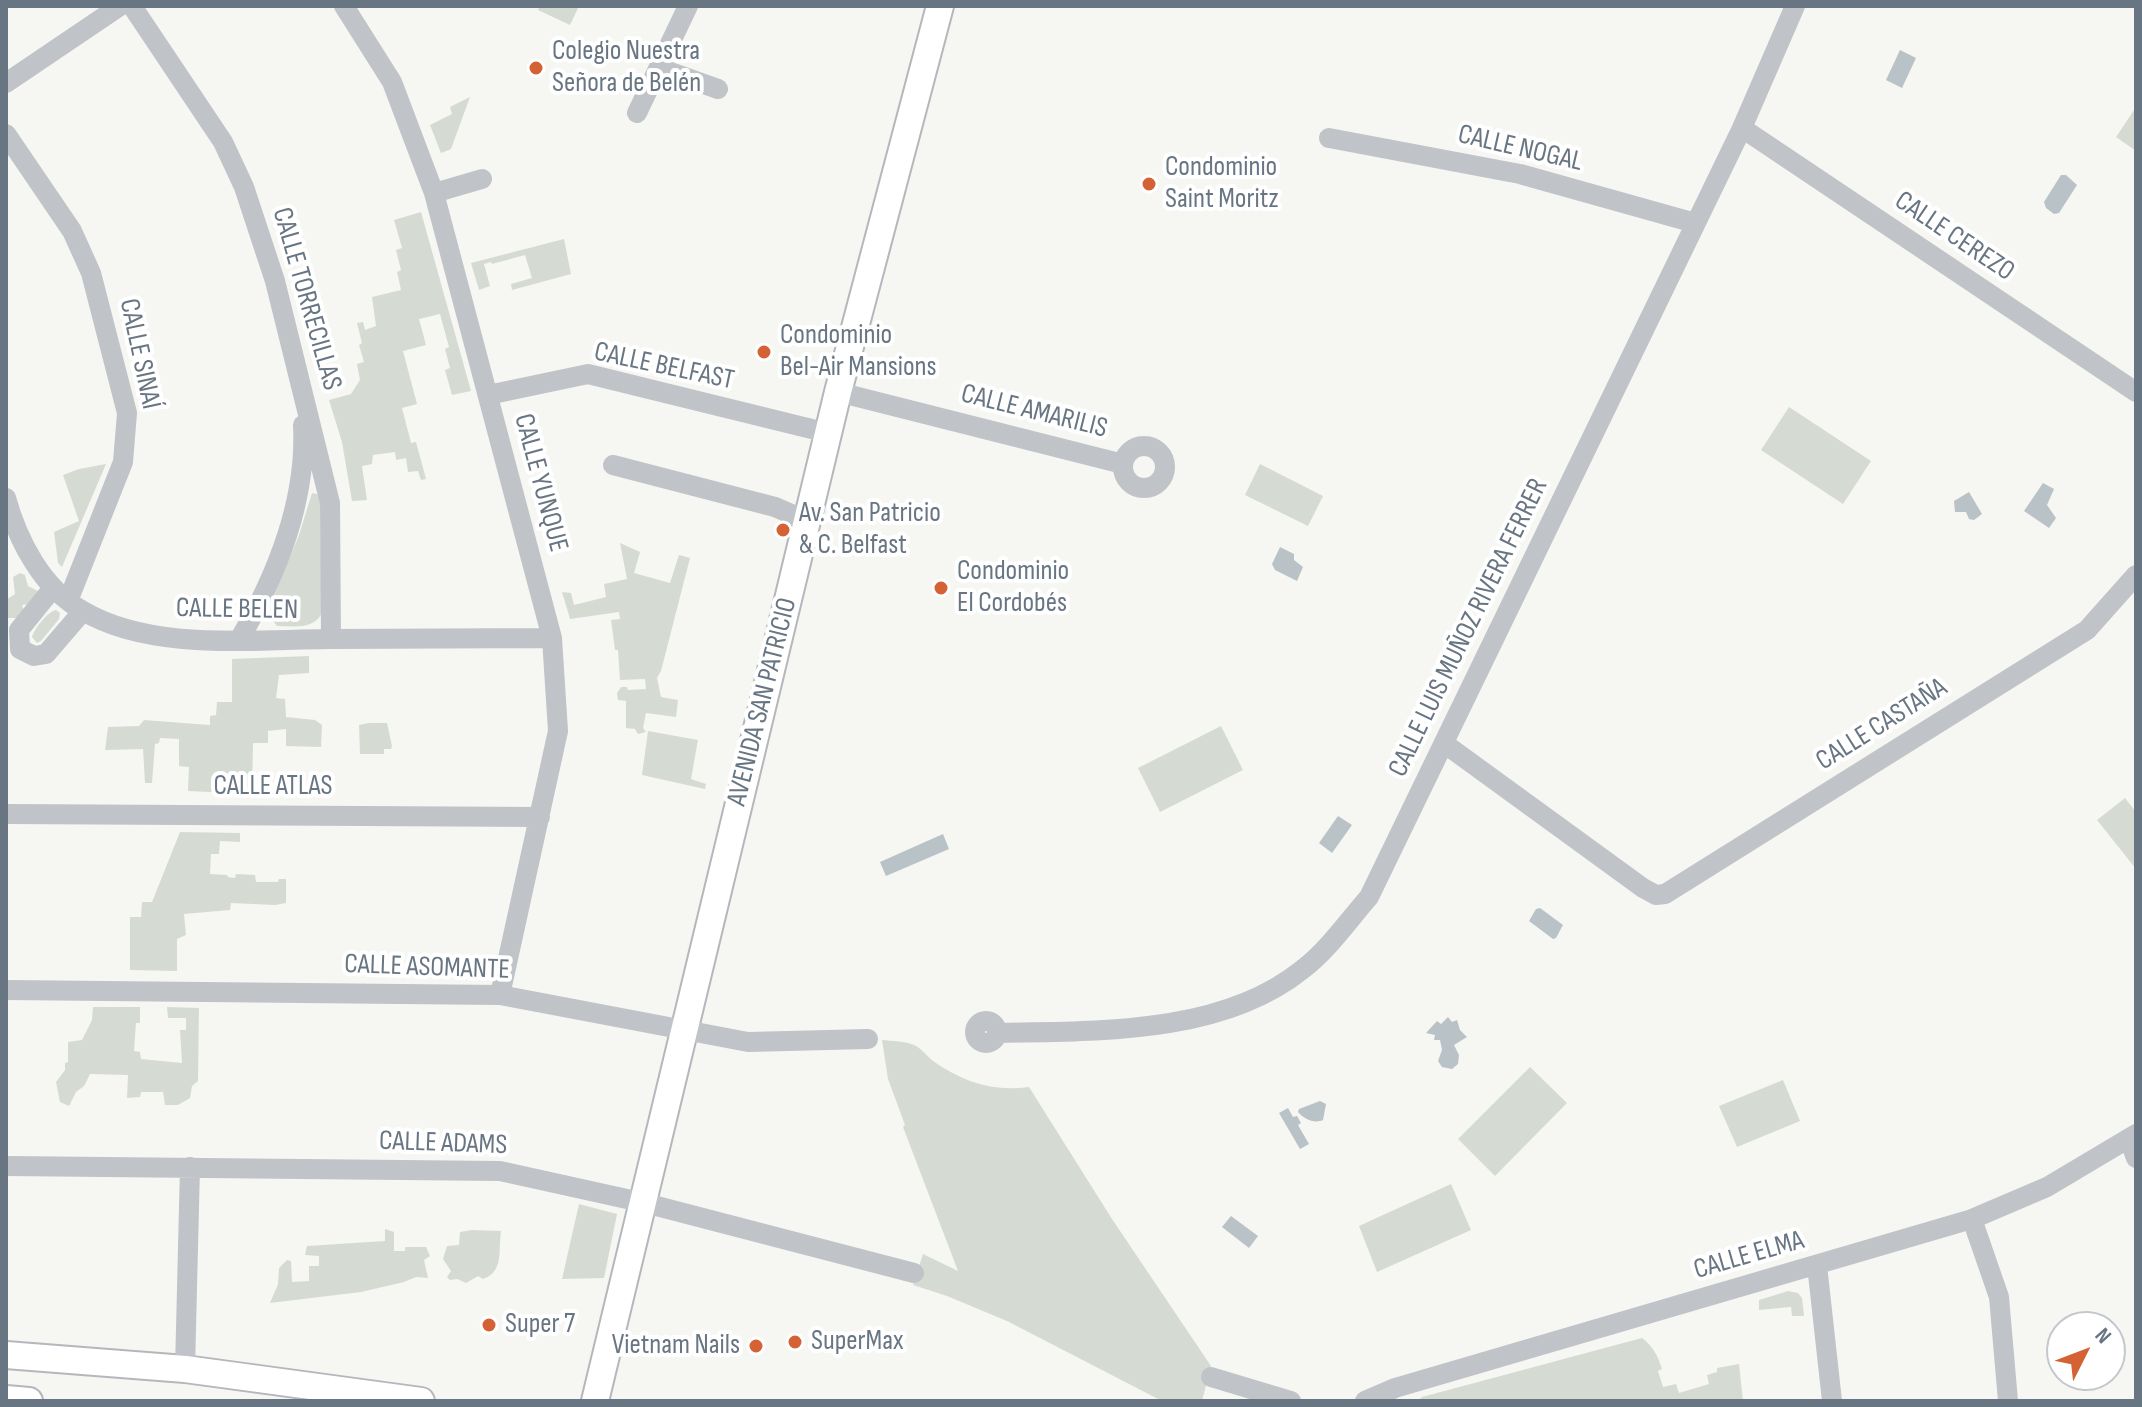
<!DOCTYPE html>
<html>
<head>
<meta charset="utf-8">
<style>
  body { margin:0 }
  #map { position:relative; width:2142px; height:1407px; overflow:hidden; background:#f6f6f3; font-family:"Sofia Sans Condensed",sans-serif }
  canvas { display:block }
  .frame { position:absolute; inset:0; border:8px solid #687582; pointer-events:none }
  .north { position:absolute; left:2046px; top:1311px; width:80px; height:80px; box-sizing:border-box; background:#fff; border:2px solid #c3c8cd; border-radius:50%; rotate:48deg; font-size:22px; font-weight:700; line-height:32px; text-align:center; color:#687582 }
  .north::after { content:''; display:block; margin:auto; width:28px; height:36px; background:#d46235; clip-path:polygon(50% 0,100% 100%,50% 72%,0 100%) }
</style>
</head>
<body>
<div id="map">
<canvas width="2142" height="1407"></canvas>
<div class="frame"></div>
<div class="north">N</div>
</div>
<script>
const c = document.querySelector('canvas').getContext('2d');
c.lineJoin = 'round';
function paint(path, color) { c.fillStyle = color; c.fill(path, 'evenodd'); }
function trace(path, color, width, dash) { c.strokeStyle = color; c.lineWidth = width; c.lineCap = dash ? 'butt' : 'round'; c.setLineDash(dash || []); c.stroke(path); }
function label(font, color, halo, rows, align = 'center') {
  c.font = font + ' "Sofia Sans Condensed",sans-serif'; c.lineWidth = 8; c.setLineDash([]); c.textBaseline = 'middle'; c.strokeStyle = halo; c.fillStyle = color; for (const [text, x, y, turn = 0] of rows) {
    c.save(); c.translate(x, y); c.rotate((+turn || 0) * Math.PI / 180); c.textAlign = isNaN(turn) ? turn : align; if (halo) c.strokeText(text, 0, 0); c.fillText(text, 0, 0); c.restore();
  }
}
const green = new Path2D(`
  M540,6H579L570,25L538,10Z
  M470,97L451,149L441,153L430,125L452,114L450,107Z
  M2136,107V151L2116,137Z
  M421,212L471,391L452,395L445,370L450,368L445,349L449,347L440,314L419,319L426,345L403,351L417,404L402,408L411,443L416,442L426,479L421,480L418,471L408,472L406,458L396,460L395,452L373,455L372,464L362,466L367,500L352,501L342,442L329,400L351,394L360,380L357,364L364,362L359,345L362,343L357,323L363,322L365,330L376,326L372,297L401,290L397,272L401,270L396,250L402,248L394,220Z
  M564,239L571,274L512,290L511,284L532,278L525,255L492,264L491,262L484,264L490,286L479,290L471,263Z
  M1789,407L1871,461L1843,504L1761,450Z
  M106,464L62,567L58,563L54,532L79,521L63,475L79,469Z
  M1260,464L1323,496L1308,526L1245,495Z
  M312,493L317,494L320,499L322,613C313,630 295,626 277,626L269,616L270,606L299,535Z
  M620,543L640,552L634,573L670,583L679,555L690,558L661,671L657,678L661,697L678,700L676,717L646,713L643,728L646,732L638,734L635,729L626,728V701L618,700L617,693L621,687H627L628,690L646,689L645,679L620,680L618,650H615L611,620L620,619L619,612L570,619L562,592L571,593L574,605L606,597L604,584L627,579Z
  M20,573L25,575L28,586L38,591L30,604L22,605L25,613L16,618H6V600L15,594L13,577Z
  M56,610L60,613L59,619L41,641L37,643L32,637C35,628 47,612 56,610Z
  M309,656V673L279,675L276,698L285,699L286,717L315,720L322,725L321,747L286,746V729L268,731V743H253L252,794L188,791L189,767L179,766V739L160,738L159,743L155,744L152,783H145L143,749L105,750L108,727L139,726L144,720L210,725V716L216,715L217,702H232V659Z
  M369,723H387L392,746L391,749H384V754H360L359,725Z
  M1221,726L1243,770L1160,812L1138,768Z
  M648,731L698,740L691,779L706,784L705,789L642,775Z
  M2125,798L2136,812V869L2097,820Z
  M180,832L240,833V842L220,841L219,854H211L210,874L227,875L228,877L235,878L236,874L255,875L256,882H278L279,879H286V903L275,905L231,903L230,910L184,914L186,935L177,939V971L130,970V917H141L142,902H152Z
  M93,1007H140V1023H136L134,1051L140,1052L141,1059L182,1063L180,1030H186V1018H168L167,1007L199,1008L198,1081L192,1086L190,1098L178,1105H165L163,1092H141L140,1097L127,1098L128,1075L90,1074L84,1086L76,1092L69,1106L60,1102L56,1082L65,1070V1063L68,1062V1042L82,1040L92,1020Z
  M882,1040C892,1041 905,1041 914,1045C921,1048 927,1056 933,1061C963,1082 993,1092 1029,1087L1112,1219L1211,1366L1202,1401H1162L1007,1321L947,1296L913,1285L923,1254L958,1271L903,1127L905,1125L888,1079Z
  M1530,1067L1567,1103L1495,1176L1458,1139Z
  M1783,1080L1800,1121L1737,1147L1719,1106Z
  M1451,1184L1471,1230L1377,1272L1359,1226Z
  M579,1204L617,1214L604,1278L562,1279Z
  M385,1229L394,1232V1251H405V1247H426L430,1256L424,1260L428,1278L416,1277L404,1282L361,1292L270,1303L278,1284L279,1268L287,1260L291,1261L292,1282L309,1281V1266H319V1256L305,1255L307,1246L385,1241Z
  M472,1230L501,1231C498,1251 504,1272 483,1279L478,1276L466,1283L457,1279L450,1280L447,1277L451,1271L443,1259L447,1246L459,1245L460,1232Z
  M1788,1291L1798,1293L1802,1298L1804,1316H1792L1791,1307L1759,1310V1300Z
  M1642,1338C1653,1346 1658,1356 1662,1369L1658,1371L1663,1387L1676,1384L1679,1393L1709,1384L1707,1375L1717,1372V1368L1739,1364L1743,1401H1418L1422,1397Z`);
const water = new Path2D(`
  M1900,50L1916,58L1902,88L1886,80Z
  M2061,175H2066L2077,185L2059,213L2054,214L2046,208L2044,202Z
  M2043,483L2054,489L2047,505L2056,518L2049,528L2024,511Z
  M1969,492L1982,514L1974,520L1969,519L1966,512H1955L1954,501Z
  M1280,547L1294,554V560L1303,567L1297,581L1275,570L1272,564Z
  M1338,816L1352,825L1332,853L1319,843Z
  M943,834L949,849L886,876L880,862Z
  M1540,908L1563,925L1556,938L1553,939L1529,921L1536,909Z
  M1448,1017L1452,1022L1457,1020L1460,1030L1467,1037L1454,1045L1459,1055L1458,1064L1452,1069L1442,1067L1438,1061L1442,1050L1440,1040H1434L1435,1035L1426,1033L1437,1021L1441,1024Z
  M1320,1101L1326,1104L1323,1120C1314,1124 1304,1119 1298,1112L1299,1109Z
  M1288,1108L1293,1117L1297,1116L1301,1123L1298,1125L1309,1144L1300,1149L1279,1113Z
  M1231,1216L1258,1236L1249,1248L1222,1227Z`);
const minor = new Path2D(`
  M132,6L223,142L244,187L275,281L330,503L331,639
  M344,6L392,82L434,193L552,638L558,731L500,995
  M659,68L718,89
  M6,83L120,6
  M637,113L688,6
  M1742,128L2136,392
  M6,134L72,231L91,273L127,413L123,462L68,601
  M1329,138L1520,174L1695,223
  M434,193L482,179
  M838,392L1123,464
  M488,395L588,374L828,433
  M1123 467a21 21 0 1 1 42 0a21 21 0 1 1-42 0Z
  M613,465L775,507L807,521
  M6,498C18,541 42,588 83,611C153,652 255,639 333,639C406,639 479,638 552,638
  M53,588L19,630L20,649L34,656L46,654L83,611
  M239,640C277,575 307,501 303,425
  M1445,744L1643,888L1656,895L1665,894L2087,630L2136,575
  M6,814L540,817
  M6,990L500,995L748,1042L868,1039
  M975 1032a11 11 0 1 1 22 0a11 11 0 1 1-22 0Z
  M997,1033C1096,1031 1222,1035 1303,969C1328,950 1348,921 1369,897L1742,128L1795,6
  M2129,1139L2136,1158
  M6,1166L500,1171L645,1203L914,1273
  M1972,1219L1999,1297L2008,1401
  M1817,1265L1832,1401
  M185,1369L190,1167
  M1211,1377L1291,1401
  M1365,1401L1395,1388L1972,1219L2047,1187L2136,1134`);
const major = new Path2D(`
  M6,1355L185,1369L421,1401
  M6,1399L29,1401
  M595,1401L838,392L940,6`);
const markers = [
  [536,68,8,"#d46235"],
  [1149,184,8,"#d46235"],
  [764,352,8,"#d46235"],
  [783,530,8,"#d46235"],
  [941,588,8,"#d46235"],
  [489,1325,8,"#d46235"],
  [795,1342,8,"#d46235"],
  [756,1346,8,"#d46235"]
];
const poiNames = [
  ["Colegio Nuestra",552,52],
  ["Señora de Belén",552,84],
  ["Condominio",1165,168],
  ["Saint Moritz",1165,200],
  ["Condominio",780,336],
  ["Bel-Air Mansions",780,368],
  ["Av. San Patricio",799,514],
  ["& C. Belfast",799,546],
  ["Condominio",957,572],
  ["El Cordobés",957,604],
  ["Super 7",505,1325],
  ["SuperMax",811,1342],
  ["Vietnam Nails",740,1346,"right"]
];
const streetNames = [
  ["CALLE NOGAL",1520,149,13],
  ["CALLE CEREZO",1954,237,34],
  ["CALLE TORRECILLAS",306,299,74],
  ["CALLE SINAÍ",139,354,78],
  ["CALLE BELFAST",664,367,12],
  ["CALLE AMARILIS",1034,412,14],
  ["CALLE YUNQUE",540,483,75],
  ["CALLE BELEN",237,610,1],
  ["CALLE LUIS MUÑOZ RIVERA FERRER",1469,628,-64],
  ["AVENIDA SAN PATRICIO",763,702,-76],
  ["CALLE CASTAÑA",1882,725,-32],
  ["CALLE ATLAS",273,787],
  ["CALLE ASOMANTE",427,968,2],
  ["CALLE ADAMS",443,1144,2],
  ["CALLE ELMA",1749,1256,-16]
];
paint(green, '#d5dbd3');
paint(water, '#b9c2c7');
trace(major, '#b4b7bb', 30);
trace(minor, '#c0c3c7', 20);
trace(major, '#fff', 26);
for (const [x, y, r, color] of markers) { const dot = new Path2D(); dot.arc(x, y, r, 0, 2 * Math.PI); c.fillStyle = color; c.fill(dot); trace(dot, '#fff', 3); }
label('28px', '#687582', '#fff', poiNames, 'left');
label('28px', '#687582', '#fff', streetNames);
</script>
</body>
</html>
